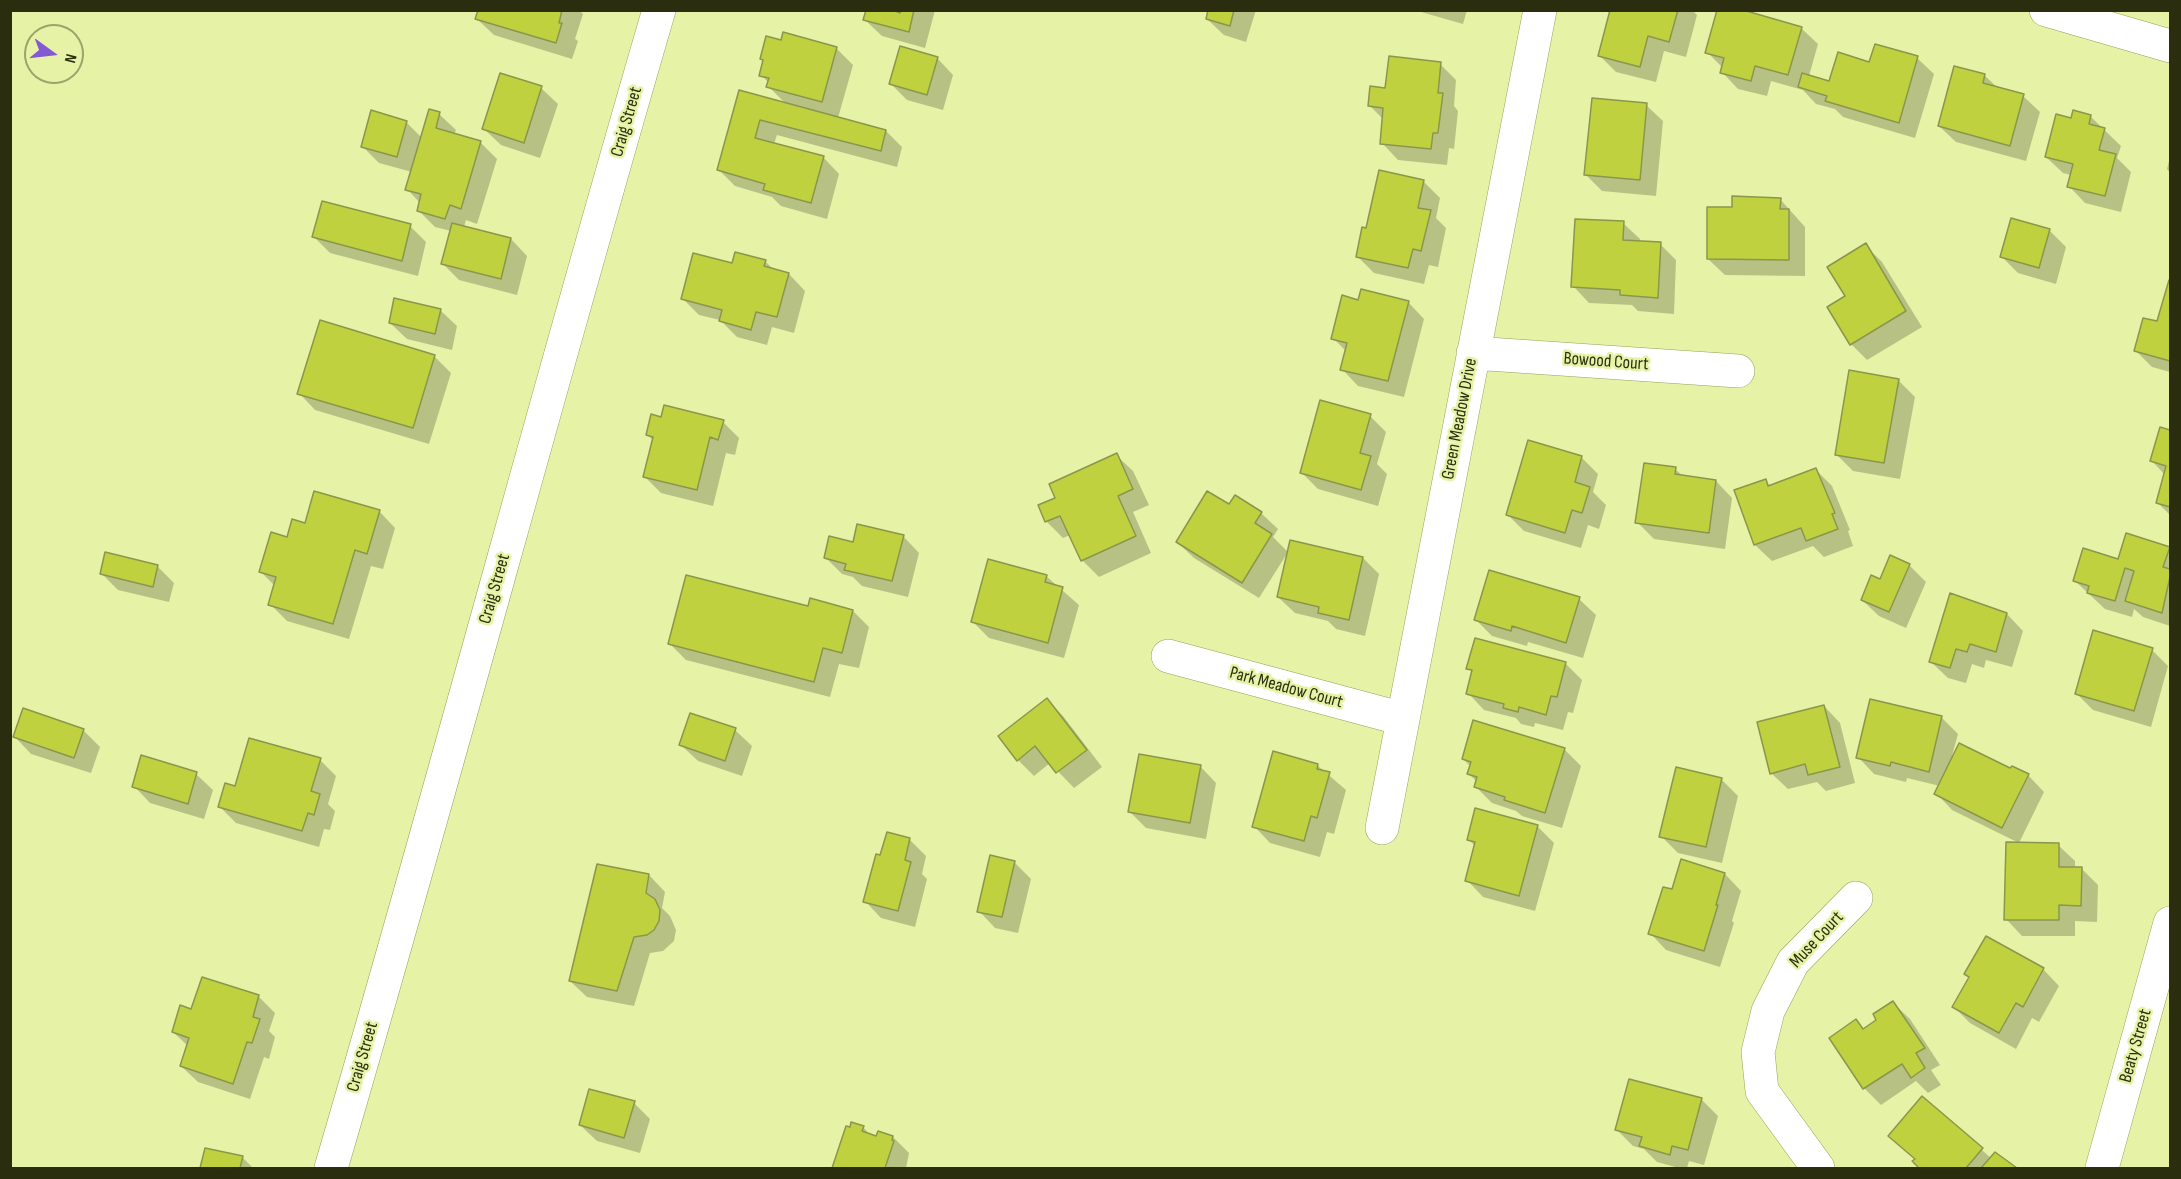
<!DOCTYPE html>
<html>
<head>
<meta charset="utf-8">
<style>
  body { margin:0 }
  #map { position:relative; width:2181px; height:1179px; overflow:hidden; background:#e6f2a6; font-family:"Sofia Sans Condensed",sans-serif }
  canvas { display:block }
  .frame { position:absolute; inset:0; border:12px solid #2a2e0f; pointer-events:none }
  .north { position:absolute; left:24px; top:24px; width:60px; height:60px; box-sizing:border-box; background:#e6f2a6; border:2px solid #9ba46a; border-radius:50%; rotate:105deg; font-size:16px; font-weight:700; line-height:24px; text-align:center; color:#2a2e0f }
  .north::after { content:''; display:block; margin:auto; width:21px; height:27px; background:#835ad3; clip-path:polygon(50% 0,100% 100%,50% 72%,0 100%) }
</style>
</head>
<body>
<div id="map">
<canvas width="2181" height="1179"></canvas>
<div class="frame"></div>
<div class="north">N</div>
</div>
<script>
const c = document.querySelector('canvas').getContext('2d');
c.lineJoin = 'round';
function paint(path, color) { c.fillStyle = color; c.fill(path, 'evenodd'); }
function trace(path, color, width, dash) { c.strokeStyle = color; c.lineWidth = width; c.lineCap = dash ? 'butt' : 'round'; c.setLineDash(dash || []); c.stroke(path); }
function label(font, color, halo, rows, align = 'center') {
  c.font = font + ' "Sofia Sans Condensed",sans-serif'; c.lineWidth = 5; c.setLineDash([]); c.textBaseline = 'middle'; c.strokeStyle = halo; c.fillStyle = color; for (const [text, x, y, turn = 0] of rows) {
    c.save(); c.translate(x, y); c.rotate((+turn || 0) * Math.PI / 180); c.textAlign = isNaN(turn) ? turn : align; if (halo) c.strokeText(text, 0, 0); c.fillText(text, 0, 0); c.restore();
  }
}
const shadow = new Path2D(`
  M480,10H579L583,14L575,39L578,41L572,59L494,35L477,19Z
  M902,10H935L925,48L882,36L865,20L901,14Z
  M1210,10H1256L1246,42L1224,35L1207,19Z
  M1414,10H1467L1463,24Z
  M1611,10H1692L1697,15L1686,57L1664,51L1656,82L1616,72L1599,55Z
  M1801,28L1818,44L1809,76L1830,83L1870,63L1917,58L1934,74L1915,138L1843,117L1835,109L1816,104L1803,90L1771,81L1767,96L1738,89L1722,72L1723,68L1707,52Z
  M782,42L837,49L853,65L838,118L886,131L902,147L897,167L777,135L774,144L823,157L839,174L827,219L781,206L772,197L735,186L719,170L740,92L786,104L768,86L769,83L761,75L764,62L761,59Z
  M937,58L953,75L943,110L907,100L891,84Z
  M1440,64L1456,80L1454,106L1458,111L1454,149L1449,148L1447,165L1398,160L1382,143L1384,120L1370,106L1387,89Z
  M1984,75L1998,88L2023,96L2040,112L2026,161L1956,142L1939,126Z
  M541,88L558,104L540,158L501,145L484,129Z
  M1646,105L1663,121L1656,196L1602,191L1586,175Z
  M439,114L456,130L454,135L481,143L497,159L477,224L466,220L464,227L511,239L527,256L517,295L459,280L443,264L451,231L435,227L418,210L420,203L407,189L412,172L379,163L363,147L406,122L422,138Z
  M2091,117L2121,146L2117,158L2131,172L2121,212L2085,203L2069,186L2071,175L2063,173L2046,157Z
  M2170,157V173L2167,169Z
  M1424,182L1440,198L1436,218L1446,228L1438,267L1429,265L1424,284L1374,273L1357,256Z
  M1780,199L1805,227V276L1725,275L1708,259L1733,209Z
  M2012,220L2050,231L2066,247L2056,284L2018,273L2002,257Z
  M1623,223L1640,239V243L1660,244L1676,260L1674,314L1638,311L1632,305L1589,303L1573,286Z
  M410,226L426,242L418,276L330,253L314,237Z
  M1865,245L1882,262L1922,327L1867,360L1851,344Z
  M765,261L774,270L789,274L805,291L794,333L772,327L767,345L737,337L720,320L699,315L682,298L733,265Z
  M2170,282V372L2152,367L2135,350L2158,323Z
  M1359,302H1408L1424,319L1404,397L1358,386L1342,369L1346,351L1333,338Z
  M440,310L457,326L452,350L407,339L390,323Z
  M434,356L451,373L429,444L315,410L299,393Z
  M1899,381L1915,397L1900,479L1853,471L1836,454Z
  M1370,416L1386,432L1377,464L1387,474L1378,506L1318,489L1302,473Z
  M662,419L723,422L739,438L735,455L726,453L713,506L661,493L644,476L653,440L647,435Z
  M2161,428L2170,431V515L2158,503L2165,475L2152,461Z
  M1116,455L1133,471L1149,505L1133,512L1151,553L1099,577L1082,560L1070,535L1063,538L1047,522L1040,506L1057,499Z
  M1581,457L1598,474L1593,492L1606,505L1599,529L1588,525L1581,548L1524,531L1508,515Z
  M1675,469L1684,477L1716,481L1732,498L1725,549L1654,539L1637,522Z
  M1815,469L1832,486L1850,530L1848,531L1853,546L1824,557L1813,546L1772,561L1755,545L1736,491L1765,480L1771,487Z
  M1230,506L1261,513L1278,529L1273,537L1288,552L1259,598L1194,558L1177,542Z
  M379,511L395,528L383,569L371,566L349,639L287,621L270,604L275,586L261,572L288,538L306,525Z
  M903,536L919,553L908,597L862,586L853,577L842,574L826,558L854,543Z
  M2169,548L2170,550V626L2143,617L2134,609L2132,617L2105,609L2075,581L2119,561Z
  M1363,558L1379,574L1365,636L1336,629L1328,621L1295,613L1278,597Z
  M1909,565L1926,582L1906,628L1879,616L1862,600L1881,581Z
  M158,567L174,583L169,602L118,590L102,574Z
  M1046,576L1079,605L1064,658L989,638L972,621Z
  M1579,599L1596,615L1583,658L1528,642L1527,646L1492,636L1476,620Z
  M809,608L853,611L869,627L859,668L839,664L830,697L686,660L670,644Z
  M1984,608L2007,614L2023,631L2012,667L1986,660L1984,668L1972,664L1966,683L1948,678L1931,662Z
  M2152,650L2168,666L2151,727L2093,710L2076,693Z
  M1565,663L1582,680L1573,713L1568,712L1563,730L1535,723L1534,727L1521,724L1516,718L1484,710L1468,693L1473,673L1468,668Z
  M1047,700L1063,716L1102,767L1074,788L1050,763L1034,776L1018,760Z
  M1824,706L1840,723L1855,783L1826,791L1817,782L1788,789L1771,773Z
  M1941,717L1958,734L1952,756L2028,775L2044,792L2019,843L1952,810L1936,793L1940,786L1907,778L1906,782L1874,774L1858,757Z
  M83,730L100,747L91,773L31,754L15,737Z
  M735,730L752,746L742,776L698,761L681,745Z
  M1564,749L1581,766L1562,828L1522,816L1516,811L1492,803L1476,787L1477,782L1469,774L1471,767L1463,759Z
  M320,760L336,776L328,804L335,811L330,830L324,829L319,847L236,823L219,806L236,788Z
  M1317,765L1346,790L1334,834L1327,832L1320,857L1270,843L1254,826Z
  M1200,766L1216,783L1206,839L1146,828L1130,812Z
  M196,774L213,790L204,819L150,803L134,786Z
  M1722,780L1738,796L1722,863L1678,853L1661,836Z
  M1476,810L1538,827L1554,843L1535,911L1483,897L1467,880L1476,847L1468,839Z
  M888,834L910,840L926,856L922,874L927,879L915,927L881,918L865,901Z
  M2058,845L2075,861V868H2081L2098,885L2097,922L2075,921V936H2022L2006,919Z
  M1682,861L1725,874L1741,891L1732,921L1734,923L1720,967L1666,950L1650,933L1673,891Z
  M1015,863L1031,879L1018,933L995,928L979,911Z
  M649,875L665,892L662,908L670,916L676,930L674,941L663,951L650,953L634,1006L587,997L570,981Z
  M2043,969L2059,986L2039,1022L2032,1018L2016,1049L1970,1023L1954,1007L1970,978L1966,974Z
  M203,979L259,997L275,1013L269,1031L275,1037L269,1059L264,1057L250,1099L198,1082L181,1066L188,1046L173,1032L192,1011Z
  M1893,1003L1910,1019L1940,1065L1931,1070L1941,1085L1928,1093L1916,1081L1881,1105L1864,1088L1831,1038L1856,1021L1865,1030L1878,1021Z
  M1923,1098L1992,1159L1995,1154L2015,1168H1919L1920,1167L1916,1160Z
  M1701,1099L1718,1116L1704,1165L1689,1161L1687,1168H1679L1657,1162L1644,1149L1633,1146L1616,1129Z
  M634,1103L650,1119L640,1153L597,1141L580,1125Z
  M847,1127H863L871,1136L877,1138L893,1137L909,1153L906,1168H834Z
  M206,1150L242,1157L253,1168H202Z`);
const building = new Path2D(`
  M478,10H562L559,23H562L556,43L475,19Z
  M866,10H893L900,13L901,10H914L909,32L863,20Z
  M1208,10H1234L1230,26L1206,19Z
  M1610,10H1678L1669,42L1648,36L1640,67L1598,56Z
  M1717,10H1743L1802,27L1788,75L1755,66L1751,81L1720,73L1724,58L1705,53Z
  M783,32L837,47L822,102L766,87L769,78L759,76L763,60L760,59L766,36L781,40Z
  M1875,44L1918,56L1899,123L1825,101L1827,96L1798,87L1802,73L1829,81L1838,52L1869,62Z
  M900,46L938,57L927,95L889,84Z
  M1389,56L1441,62L1438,93H1443L1438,133H1433L1431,149L1380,144L1383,108L1368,106L1370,86L1385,88Z
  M1954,66L1985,74L1983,83L2024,94L2010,146L1938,126Z
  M500,73L542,86L524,143L482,129Z
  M739,90L886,130L881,151L760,120L755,138L824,156L811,203L763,190L765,184L717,170Z
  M1592,98L1647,103L1640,180L1584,175Z
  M429,109L440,112L436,128L481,141L461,209L450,205L445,219L417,211L421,194L405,190Z
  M371,110L407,121L397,157L361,147Z
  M2073,110L2091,115L2089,124L2105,128L2099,150L2116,154L2105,196L2067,187L2073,164L2045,157L2056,114L2071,118Z
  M1379,170L1424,180L1418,208L1431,210L1421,251L1413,249L1408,268L1356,257L1362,227L1366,228Z
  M1732,196L1781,198L1780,209H1789V260L1707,259V207H1732Z
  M322,201L411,224L402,261L312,237Z
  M2011,218L2050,229L2039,268L2000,257Z
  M1575,219L1624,221L1623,240L1661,242L1658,298L1620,295V290L1571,287Z
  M452,223L511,238L501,279L441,264Z
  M1866,243L1906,311L1850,345L1827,307L1845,296L1827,267Z
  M735,252L766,260L764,266L789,273L777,317L756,312L751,330L719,321L722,310L681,299L693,253L732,263Z
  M2169,280H2170V361L2134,351L2143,318L2157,321Z
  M1361,289L1409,301L1388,381L1340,370L1347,343L1331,339L1342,295L1358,300Z
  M394,298L441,309L435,334L389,323Z
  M320,320L435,355L413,428L297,394Z
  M1849,370L1899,379L1884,463L1835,455Z
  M1320,400L1371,414L1360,453L1371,456L1361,490L1300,473Z
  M664,405L724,420L718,440L710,437L697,490L643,477L653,437L646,435L651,414L661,417Z
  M2160,427L2170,430V507L2156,503L2166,466L2150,461Z
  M1528,440L1582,456L1575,482L1590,487L1582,513L1572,510L1565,533L1506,515Z
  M1117,453L1133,489L1118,496L1136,536L1081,561L1060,516L1045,522L1038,505L1055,498L1049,484Z
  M1644,463L1676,467L1675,474L1716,480L1709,533L1635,523Z
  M1816,468L1835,513L1832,514L1838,529L1806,541L1801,528L1754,545L1734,490L1766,479L1768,486Z
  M314,491L380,510L367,554L355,550L333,624L268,605L276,577L259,572L271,532L287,537L292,519L305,523Z
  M1207,491L1229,504L1235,495L1262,512L1255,523L1272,534L1242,583L1176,542Z
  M857,524L904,535L892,581L844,570L846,564L824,558L829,536L853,542Z
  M2126,533L2170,547L2163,567L2170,569V577L2162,613L2125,601L2134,571L2125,568L2115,601L2087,593L2089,586L2073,581L2083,548L2118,559Z
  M1290,540L1363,557L1349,620L1318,613L1319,607L1277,597Z
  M105,552L158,565L153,587L100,574Z
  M1890,555L1910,564L1889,612L1861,600L1871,575L1880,579Z
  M988,559L1047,575L1045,582L1063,587L1048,643L971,622Z
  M1489,570L1580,597L1566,643L1512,626L1511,631L1474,620Z
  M686,575L808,606L810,598L853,610L842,653L823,648L814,682L668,644Z
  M1950,593L2007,613L1996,652L1970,644L1967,652L1956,649L1950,668L1929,662Z
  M2093,630L2153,648L2134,711L2075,694Z
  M1475,638L1566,662L1557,697L1551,696L1546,715L1519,707L1518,712L1503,708L1504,704L1466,694L1472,670L1466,669Z
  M1047,698L1087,750L1056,773L1035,746L1017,761L998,736Z
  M1870,699L1942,716L1929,772L1891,762L1890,766L1856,758Z
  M1824,705L1840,767L1808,775L1805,764L1770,774L1757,722Z
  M23,708L84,729L74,758L13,737Z
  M690,713L736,728L725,761L679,745Z
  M1473,720L1565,748L1545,813L1504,800L1505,797L1474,787L1477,777L1467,774L1471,762L1462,759Z
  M249,738L321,758L311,791L320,794L314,815L308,813L302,831L218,807L225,783L235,786Z
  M1959,743L2010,768L2012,766L2029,774L2002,828L1934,794Z
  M1273,751L1318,764L1317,769L1330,772L1317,818L1311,816L1304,841L1252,827Z
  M1139,754L1201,765L1190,823L1128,812Z
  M141,755L197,772L188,804L132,787Z
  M1676,767L1722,778L1706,847L1659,837Z
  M1475,808L1538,825L1519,896L1465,881L1475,842L1467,840Z
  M887,832L910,838L905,860L911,862L898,911L863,902L876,854L880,855Z
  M2006,842L2059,843V867H2082L2081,906L2059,905V920H2004Z
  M990,855L1015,861L1002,917L977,912Z
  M1681,859L1725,873L1716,905H1718L1704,951L1648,934L1663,887L1672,889Z
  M597,864L649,874L646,893L655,899L660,910L659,921L654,930L647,935L634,937L617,991L569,981Z
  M1986,936L2044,968L2023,1007L2016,1003L1999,1033L1952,1007L1969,977L1964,974Z
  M202,977L259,995L253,1017L260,1019L252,1043L247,1042L233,1084L180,1066L189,1038L172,1032L180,1005L191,1009Z
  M1893,1001L1925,1048L1916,1053L1925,1068L1911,1078L1902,1064L1863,1089L1829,1038L1856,1019L1863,1029L1876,1020L1873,1014Z
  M1629,1079L1702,1098L1688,1150L1672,1146L1670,1155L1639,1146L1642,1137L1615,1130Z
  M589,1089L635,1101L624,1138L579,1125Z
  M1922,1096L1983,1148L1966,1168H1917L1918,1167L1912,1161L1915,1159L1888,1136Z
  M851,1122L864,1126L862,1131L876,1136L878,1131L893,1136L892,1140L894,1141L885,1168H832L846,1126L850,1127Z
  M205,1148L243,1156L240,1168H200Z
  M1995,1152L2017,1168H1981Z`);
const minor = new Path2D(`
  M2046,10L2170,46
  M1473,353L1738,371
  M1168,656L1403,719
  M1382,828L1540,10
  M331,1168C444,784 546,396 659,10
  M1818,1168L1762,1091L1758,1052L1768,1011L1793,962L1856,898
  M2102,1168L2170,923`);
const streetNames = [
  ["Craig Street",627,122,-74],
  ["Bowood Court",1606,362,4],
  ["Green Meadow Drive",1460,419,-79],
  ["Craig Street",495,589,-74],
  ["Park Meadow Court",1286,688,15],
  ["Muse Court",1817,940,-47],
  ["Beaty Street",2136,1046,-74],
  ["Craig Street",363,1057,-74]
];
paint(shadow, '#0003');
paint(building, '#c0d13f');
trace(building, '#8b964d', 1.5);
trace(minor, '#97a158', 34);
trace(minor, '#fff', 33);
label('18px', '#2a2e0f', '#e6f2a6', streetNames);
</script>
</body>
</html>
